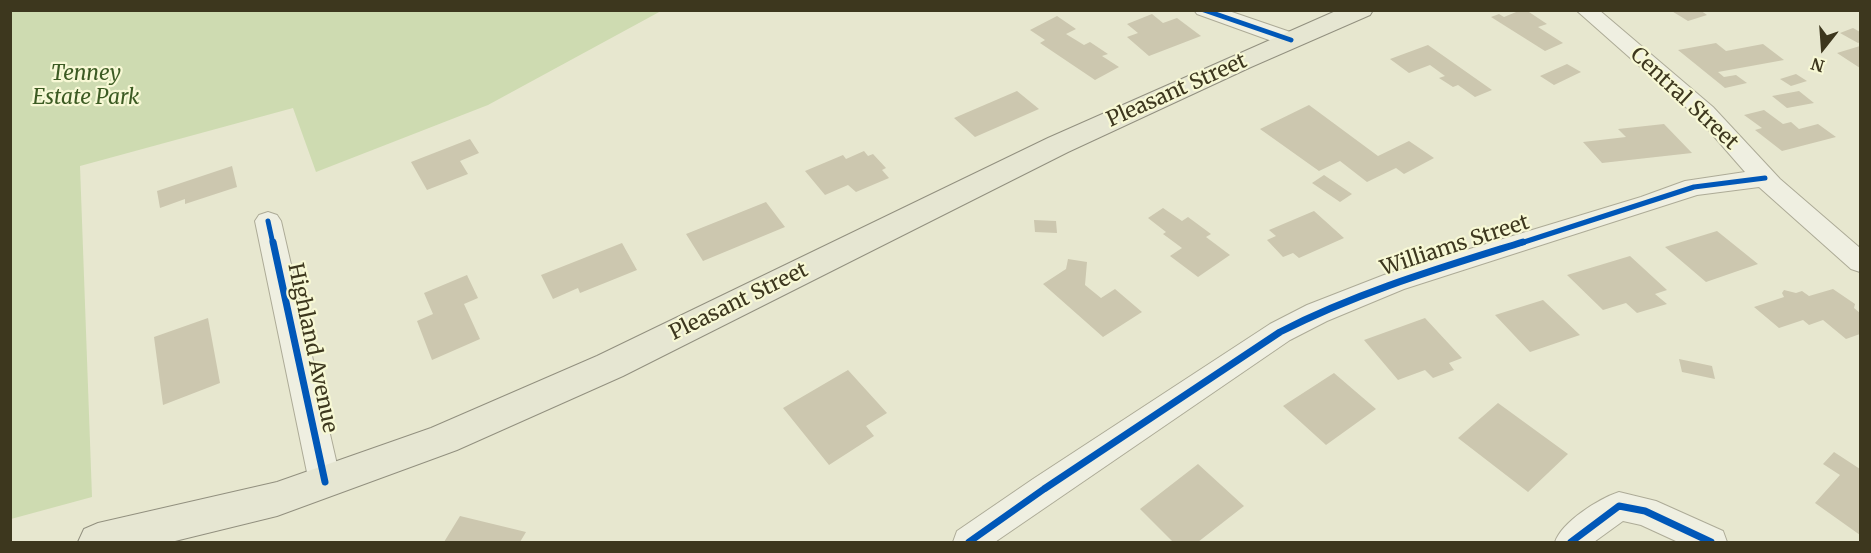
<!DOCTYPE html>
<html>
<head>
<meta charset="utf-8">
<style>
  body { margin:0 }
  #map { position:relative; width:1871px; height:553px; overflow:hidden; background:#e7e7cf; font-family:Merriweather,serif }
  canvas { display:block }
  .frame { position:absolute; inset:0; border:12px solid #3d371e; pointer-events:none }
  .north { position:absolute; left:1793px; top:18px; width:60px; height:60px; -webkit-text-stroke:4px #f7f8d5; paint-order:stroke; rotate:197deg; font-size:16px; font-weight:700; line-height:24px; text-align:center; color:#3d371e }
  .north::after { content:''; display:block; margin:auto; width:21px; height:27px; background:#3d371e; clip-path:polygon(50% 0,100% 100%,50% 72%,0 100%) }
</style>
</head>
<body>
<div id="map">
<canvas width="1871" height="553"></canvas>
<div class="frame"></div>
<div class="north">N</div>
</div>
<script>
const c = document.querySelector('canvas').getContext('2d');
c.lineJoin = 'round';
function paint(path, color) { c.fillStyle = color; c.fill(path, 'evenodd'); }
function trace(path, color, width, dash) { c.strokeStyle = color; c.lineWidth = width; c.lineCap = dash ? 'butt' : 'round'; c.setLineDash(dash || []); c.stroke(path); }
function label(font, color, halo, rows, align = 'center') {
  c.font = font + ' Merriweather,serif'; c.lineWidth = 4.5; c.setLineDash([]); c.textBaseline = 'middle'; c.strokeStyle = halo; c.fillStyle = color; for (const [text, x, y, turn = 0] of rows) {
    c.save(); c.translate(x, y); c.rotate((+turn || 0) * Math.PI / 180); c.textAlign = isNaN(turn) ? turn : align; if (halo) c.strokeText(text, 0, 0); c.fillText(text, 0, 0); c.restore();
  }
}
const green = new Path2D(`
  M11,10H661V11L488,105L316,172L293,108L80,166L92,497L11,519Z`);
const building = new Path2D(`
  M1521,10H1526L1547,24L1538,27L1563,43L1545,51L1491,17L1499,14L1504,17Z
  M1670,10H1700L1707,15L1688,21Z
  M1152,14L1163,23L1177,18L1201,36L1149,56L1127,37L1138,33L1127,24Z
  M1057,16L1076,29L1066,34L1084,45L1090,42L1108,54L1102,56L1119,67L1095,80L1040,43L1045,40L1030,30Z
  M1853,28L1860,32V42L1858,43L1840,33Z
  M1716,43L1726,51L1763,44L1784,60L1718,72L1724,77L1736,75L1747,83L1725,88L1678,50Z
  M1428,45L1492,90L1475,97L1458,85L1453,87L1439,78L1445,76L1430,65L1409,73L1390,59Z
  M1860,46V68L1837,53Z
  M1567,64L1581,72L1554,85L1540,76Z
  M1796,74L1807,81L1791,86L1780,79Z
  M1017,91L1039,109L975,137L954,118Z
  M1799,91L1814,103L1787,108L1772,96Z
  M1309,105L1378,156L1409,141L1434,158L1404,174L1396,168L1367,182L1340,161L1319,171L1260,129Z
  M1764,110L1783,124L1791,122L1799,129L1818,124L1836,137L1782,151L1755,130L1762,128L1744,115Z
  M1664,124L1692,153L1602,163L1583,142L1626,137L1618,129Z
  M470,139L479,153L460,161L468,174L427,190L411,162Z
  M864,151L868,156L873,154L886,168L882,170L889,178L856,192L848,185L825,195L805,171L843,155L846,159Z
  M232,166L237,187L185,204V199L160,208L157,191Z
  M1324,175L1352,194L1340,202L1312,183Z
  M766,202L785,227L703,261L686,234Z
  M1163,208L1182,221L1188,217L1211,234L1206,237L1230,255L1198,277L1170,256L1182,248L1163,234L1166,232L1148,218Z
  M1314,211L1344,238L1299,258L1293,253L1283,257L1267,240L1276,236L1269,230Z
  M1034,220L1056,221L1057,233L1035,232Z
  M1717,231L1758,264L1706,282L1665,247Z
  M622,243L637,270L580,293L578,288L553,299L541,275Z
  M1630,256L1667,290L1655,294L1667,304L1637,313L1626,303L1603,310L1567,275Z
  M1068,259L1087,262L1085,285L1101,298L1115,289L1142,312L1103,337L1043,284L1066,269Z
  M467,275L478,298L464,304L480,339L432,360L417,321L433,314L424,293Z
  M1833,289L1855,304L1854,308L1860,313V334L1846,339L1823,320L1809,325L1803,320L1779,328L1754,307L1784,297L1782,293L1784,290L1796,293L1802,291L1809,296Z
  M1543,300L1580,335L1530,352L1495,315Z
  M208,318L220,383L163,405L154,337Z
  M1425,318L1462,358L1449,363L1454,370L1433,378L1425,370L1398,380L1364,340Z
  M1679,359L1712,366L1715,379L1682,372Z
  M848,370L887,413L866,426L874,436L829,465L783,408Z
  M1334,373L1376,409L1326,445L1283,406Z
  M1498,403L1568,454L1528,492L1458,438Z
  M1834,452L1860,469V535L1815,503L1840,475L1823,464Z
  M1198,464L1244,506L1198,542H1173L1140,509Z
  M460,516L526,532L520,542H444Z`);
const street = new Path2D(`
  M1194,10H1226L1299,35L1302,40L1299,45L1291,46L1283,45L1197,14Z
  M1576,10H1599L1713,107L1780,179L1860,248V272L1851,269L1759,187L1697,195L1404,289L1327,321L1290,340L995,542H953L957,531L1033,479L1270,324L1307,305L1384,275L1641,197L1685,181L1745,172L1697,117Z
  M268,212L277,215L281,221L341,482L336,492L325,496L314,492L309,482L255,221L259,215Z
  M1619,492L1656,501L1723,531L1727,542H1678L1641,525L1623,521L1594,542H1555C1562,522 1598,499 1619,492Z`);
const primary = new Path2D(`
  M1338,10H1373L1370,15L1251,67L1068,152L623,376L457,450L277,516L171,542H78L84,529L98,523L277,482L431,428L597,356L1048,138Z`);
const cyclewayFar1 = new Path2D(`
  M1204,10L1291,40
  M268,221L273,244
  M1518,244L1694,187L1765,178`);
const cycleway = new Path2D(`
  M273,242L325,482
  M969,542L1044,489L1280,332C1358,292 1440,268 1523,242
  M1571,542L1619,506L1645,511L1711,542`);
const parkNames = [
  ["Tenney",86,74],
  ["Estate Park",86,98]
];
const streetNames = [
  ["Pleasant Street",1177,91,-24],
  ["Central Street",1684,99,43],
  ["Williams Street",1455,246,-18],
  ["Pleasant Street",739,302,-26],
  ["Highland Avenue",312,348,78]
];
paint(green, '#cedbb1');
paint(building, '#ccc7af');
trace(street, '#adab97', 2);
trace(primary, '#92907f', 2);
paint(street, '#efefe1');
paint(primary, '#e6e6d2');
trace(cyclewayFar1, '#0057b8', 5);
trace(cycleway, '#0057b8', 7);
label('italic 21px', '#3c5b23', '#f7f8d5', parkNames);
label('21px', '#3d371e', '#f7f8d5', streetNames);
</script>
</body>
</html>
